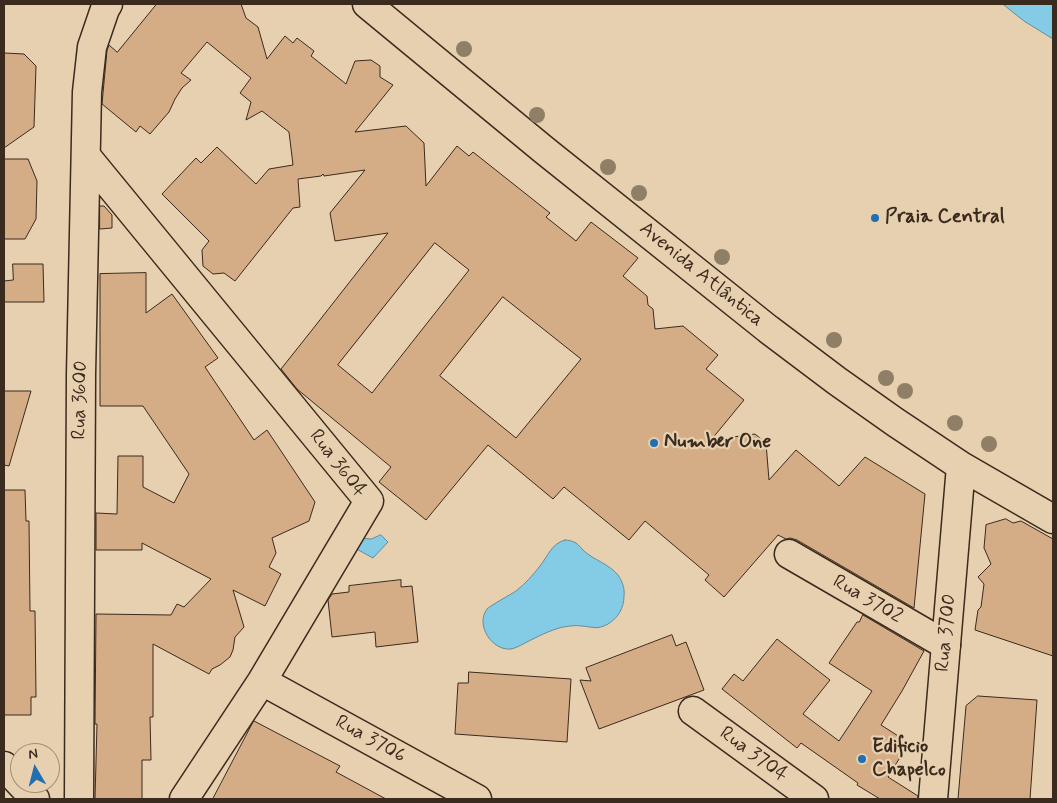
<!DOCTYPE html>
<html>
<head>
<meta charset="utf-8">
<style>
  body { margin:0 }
  #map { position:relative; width:1057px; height:803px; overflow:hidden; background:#e6d0af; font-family:Mynerve,sans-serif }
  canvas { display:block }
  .frame { position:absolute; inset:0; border:5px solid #3b2a1e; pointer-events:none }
  .north { position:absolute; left:10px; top:743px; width:50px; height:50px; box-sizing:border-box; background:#e6d0af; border:1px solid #a28e75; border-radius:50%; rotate:352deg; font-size:14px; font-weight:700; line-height:20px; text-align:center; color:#3b2a1e }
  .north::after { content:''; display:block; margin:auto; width:18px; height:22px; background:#1f6fb2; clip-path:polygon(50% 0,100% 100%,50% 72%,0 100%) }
</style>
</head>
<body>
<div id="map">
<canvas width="1057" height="803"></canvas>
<div class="frame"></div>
<div class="north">N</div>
</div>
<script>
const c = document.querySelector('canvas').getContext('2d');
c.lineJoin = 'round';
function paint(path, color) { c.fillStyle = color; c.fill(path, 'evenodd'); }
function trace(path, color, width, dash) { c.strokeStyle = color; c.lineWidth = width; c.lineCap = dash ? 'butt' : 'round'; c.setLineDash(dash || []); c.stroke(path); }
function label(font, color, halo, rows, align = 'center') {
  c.font = font + ' Mynerve,sans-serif'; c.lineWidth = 4.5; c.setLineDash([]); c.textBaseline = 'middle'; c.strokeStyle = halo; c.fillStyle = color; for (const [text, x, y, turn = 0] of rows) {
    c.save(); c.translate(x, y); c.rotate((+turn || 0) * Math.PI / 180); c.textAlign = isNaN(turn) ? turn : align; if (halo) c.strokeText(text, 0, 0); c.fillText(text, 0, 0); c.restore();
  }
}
const water = new Path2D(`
  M1003,4H1053V39L1024,21Z
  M381,535L388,542L373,558L353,547L358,538L371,539Z
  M565,540C569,540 572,541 576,543C579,545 581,548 584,551C594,560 609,564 618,575C622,581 625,588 624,596C624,608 618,618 608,624C597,630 593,627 582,626C576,625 570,626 563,627C550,630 537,637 525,643C521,645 516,648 511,649C492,651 475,625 487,609C491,605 510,595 516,591C525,584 533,575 540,566C548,556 551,544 565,540Z`);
const building = new Path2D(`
  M157,4H241L246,18L258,27L267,59L285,36L293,43L297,38L314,51L311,56L346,84L355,61L371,60L380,66V77L393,85L355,132L406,126L424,143L426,186L457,146L469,156L473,152L550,213L546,217L576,241L591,222L638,258L623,276L647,296L648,305L653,309L655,329L683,326L718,355L706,369L744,400L711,440L755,434L766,443L769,480L796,450L839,486L865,457L925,494L914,608L797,540L790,538L786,539L778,535L724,597L705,580L709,575L645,521L629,540L564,487L553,499L488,445L426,520L379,482L391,467L297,389L281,369L312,330L388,233L335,241L330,213L365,170L324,176L323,174L321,176L298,179L300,207L293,208L235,281L224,273L213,274L203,266L202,250L209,241L162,194L196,158L201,163L217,147L256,184L269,169L293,165L289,132L262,111L246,120L251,102L240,93L251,78L207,42L181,73L191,80L182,88L175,99L169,112L150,134L140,126L136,132L102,104L107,50L109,45L117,52ZM435,243L469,270L372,393L338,365ZM503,297L581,359L516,438L440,376Z
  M4,53L24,54L36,66L34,127L4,148Z
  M4,159H28L37,181L36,219L25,239H4Z
  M100,206H104L112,215V228L100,229Z
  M13,264H43L44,302H4V281L13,280Z
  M146,273V313L172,294L218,358L205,367L254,440L267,430L315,502L309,521L272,538L276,553L269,567L281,574L265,606L233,590L244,627L235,637L233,650L230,657L220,665L212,669L209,674L153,644V717H150L151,760H142V799H95L97,724H95L96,614L171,615L177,604L184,607L211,579L142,543V550H96V513L117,514L118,456H143V487L174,503L189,474L143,406H100V274Z
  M4,391H31L9,466L4,465Z
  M4,490H25L26,521H29L30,611H35L36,697H31V715H4Z
  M1006,519L1013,523L1021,521L1053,539V656L975,630L978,610L981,607L984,584L978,577L991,564L984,548L986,525Z
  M401,580V587L412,586L418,642L376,647L375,632L332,637L328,600L332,594L349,592V586Z
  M863,615L924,651L902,691L881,725L906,741L904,744L907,746L888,777L918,796V799H880L857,785L858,783L801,743L797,748L722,689L734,674L743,681L777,639L830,680L803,714L839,741L872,691L829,663L857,622H859Z
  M672,635L676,646L686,642L704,690L599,729L580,680L591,681L586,668Z
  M469,672L571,679L567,742L455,734L458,683H468Z
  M978,696L1037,700L1030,799H958L966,706Z
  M254,721L340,766L336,772L386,799H213Z`);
const minor = new Path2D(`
  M86,156L369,501L262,681L184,799
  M789,554L946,645
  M262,681L477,799
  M693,711L814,799
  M79,799L81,374L87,92L92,47L105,9L108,4`);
const major = new Path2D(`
  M367,4L544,150L768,329L837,381L895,422L961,466L1053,519
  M4,766L35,799
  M933,799L961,466`);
const trees = [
  [464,49],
  [537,115],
  [608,167],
  [639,193],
  [722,257],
  [834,340],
  [886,378],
  [905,391],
  [955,423],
  [989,444]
];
const markers = [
  [875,218,5,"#1f6fb2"],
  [654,443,5,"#1f6fb2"],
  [862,759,5,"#1f6fb2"]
];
const poiNames = [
  ["Praia Central",885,218],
  ["Number One",664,443],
  ["Edificio",872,748],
  ["Chapelco",872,771]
];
const streetNames = [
  ["Avenida Atlântica",701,275,39],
  ["Rua 3600",81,400,-89],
  ["Rua 3604",337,464,52],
  ["Rua 3702",867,600,30],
  ["Rua 3700",947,633,-85],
  ["Rua 3706",370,740,29],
  ["Rua 3704",753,755,36]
];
paint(water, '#84cbe5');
trace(water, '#678b95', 1);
paint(building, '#d4ac85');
trace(building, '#3b2a1e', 1);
trace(minor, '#3b2a1e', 31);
trace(major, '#3b2a1e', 31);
trace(minor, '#e6d0af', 28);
trace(major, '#e6d0af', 28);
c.fillStyle = '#8f7f66';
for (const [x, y] of trees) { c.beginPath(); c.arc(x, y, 8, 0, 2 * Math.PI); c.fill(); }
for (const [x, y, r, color] of markers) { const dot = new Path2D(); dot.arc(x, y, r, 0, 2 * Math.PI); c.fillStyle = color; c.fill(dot); trace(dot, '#e6d0af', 2); }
label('bold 20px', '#3b2a1e', '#e6d0af', poiNames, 'left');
label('20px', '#3b2a1e', '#e6d0af', streetNames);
</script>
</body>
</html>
